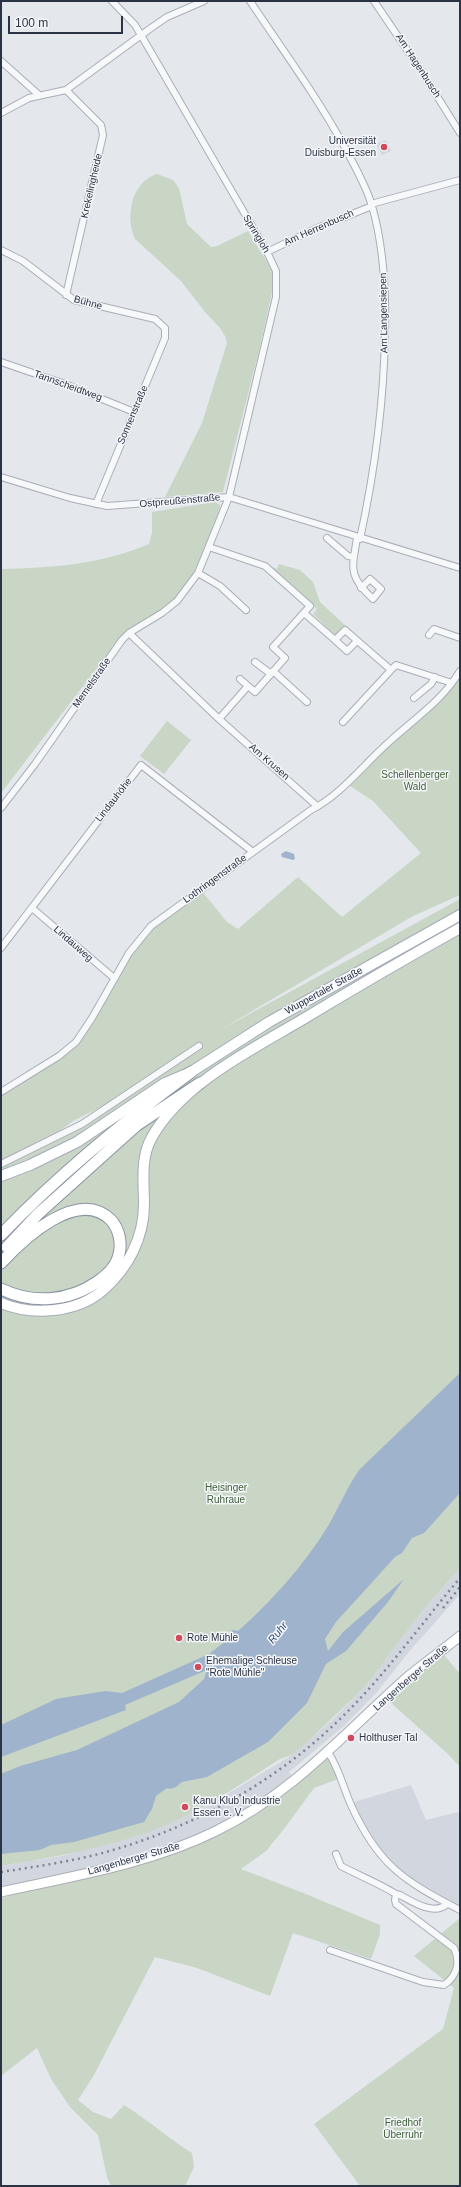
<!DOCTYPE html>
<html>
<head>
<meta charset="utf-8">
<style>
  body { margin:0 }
  #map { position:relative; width:461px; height:2187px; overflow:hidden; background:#e4e7ec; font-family:Arial,sans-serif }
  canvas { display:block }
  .frame { position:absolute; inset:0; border:2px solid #2b3445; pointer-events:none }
  .scale { position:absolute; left:8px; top:16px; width:115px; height:18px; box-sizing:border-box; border:2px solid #2b3445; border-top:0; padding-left:5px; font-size:12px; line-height:14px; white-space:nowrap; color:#2b3445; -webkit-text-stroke:3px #f4f6f9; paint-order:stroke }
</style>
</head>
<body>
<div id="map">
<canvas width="461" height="2187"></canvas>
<div class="frame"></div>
<div class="scale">100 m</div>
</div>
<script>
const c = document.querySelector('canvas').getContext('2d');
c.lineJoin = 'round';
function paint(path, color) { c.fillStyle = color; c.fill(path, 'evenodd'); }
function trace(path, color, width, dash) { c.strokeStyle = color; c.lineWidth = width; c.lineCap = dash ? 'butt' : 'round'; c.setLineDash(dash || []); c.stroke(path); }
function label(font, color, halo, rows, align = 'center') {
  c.font = font + ' Arial,sans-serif'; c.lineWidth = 3; c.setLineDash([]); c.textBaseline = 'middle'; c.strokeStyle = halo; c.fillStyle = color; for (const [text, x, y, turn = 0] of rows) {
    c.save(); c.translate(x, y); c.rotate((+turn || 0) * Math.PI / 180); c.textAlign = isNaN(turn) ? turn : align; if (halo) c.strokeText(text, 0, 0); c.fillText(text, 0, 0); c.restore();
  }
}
const built = new Path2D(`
  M386,140L391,151L382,155L376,144Z
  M460,1568V1594L408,1653L377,1692L344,1726L289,1772L295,1780L216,1829L147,1856L1,1890V1866L61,1856L113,1842L176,1821L209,1805L292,1755L333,1719L366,1686L422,1611Z
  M411,1785L426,1820L458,1812L460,1817V1910L402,1877L363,1832L354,1802Z`);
const green = new Path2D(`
  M157,174L173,180L179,188L187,224L211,247L217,246L248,231L267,262L274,276V283L259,351L223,492L165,497L202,423L227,343L225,336L220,328L205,312L181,281L135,239C125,217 131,182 157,174Z
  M215,502L220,505V512C206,542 199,574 175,599C159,615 136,622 120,638L1,793V569C52,568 102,564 149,544L152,533V512Z
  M279,564L300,570L313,582L320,602L346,626L336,636L313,614L317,609L272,567L277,569Z
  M460,673V895L413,916L220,1030L460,899V1568L422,1611L366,1686L305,1744L292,1755L280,1759C247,1780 214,1803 178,1820C122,1845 61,1856 1,1866V1166L50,1143L99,1108L73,1121L49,1139L1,1161V1093L68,1051L135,947L145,935L201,890L227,922L238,929L298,877L342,917L421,853L373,801L347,784L410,725Z
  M167,721L191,740L164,774L140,756Z
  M444,1655L460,1674V1767L448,1754L390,1702L414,1678Z
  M328,1755L334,1764L338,1779L314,1788L284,1829L266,1851L241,1869L301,1892L380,1925V1934L371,1959L293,1933L270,1996L197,1968L155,1957L94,2075L78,2100L93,2112L111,2119L124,2105C148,2120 168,2138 192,2153L194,2167L185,2186H111L107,2177L98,2135L70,2107L51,2079L37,2048L1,2076V1898L102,1871L216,1833Z
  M460,1918V2186H360L314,2124L443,2029L454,1988L414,1956Z`);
const water = new Path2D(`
  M286,851L294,854L295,859L293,860L282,857L281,854Z
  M460,1373V1493L424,1533L412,1538L402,1553L395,1557L336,1622L325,1639L328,1651L343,1632L404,1579L388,1602L346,1651L326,1664L307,1703L268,1742L207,1777L182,1782L176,1787L170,1789L167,1788L156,1796L152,1809L144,1822L74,1842L51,1845L40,1850L1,1854V1774L20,1766L77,1750L179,1702L204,1679L207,1670L125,1705L126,1710L1,1757V1725L56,1699L105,1691L122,1693L209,1654L227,1640L232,1630L238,1631C271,1602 305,1564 328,1526C339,1507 347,1487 360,1469Z`);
const minor = new Path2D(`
  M250,1C282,49 316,95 344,146C354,165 366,185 372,206C384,247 386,290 385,332C384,402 375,470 360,539
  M374,1L420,69L460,133
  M1,61L39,95
  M66,90L101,125L103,135L66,295
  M1,113L29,98L66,90L151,28L167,17L204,1
  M371,204L460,180
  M1,250L23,261L74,300L155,319L165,328V338L96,504
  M267,252L315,229L372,206
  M1,362L65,384L134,412
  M1,477L70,498L107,506L229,497L460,568
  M327,538L348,556L354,557
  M357,538C352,569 348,576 373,599L381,589L370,579L361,588
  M209,547L265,566L310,606L273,647L285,658L255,692L248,686L219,719
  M198,573L220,586L246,610
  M304,613L335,640L345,630L391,670L396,665L452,683
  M129,633L219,719L317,806
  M429,635L434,629L460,638
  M335,640L347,651L357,641
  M255,662L271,674
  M273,671L307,702
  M240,679L248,686
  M414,698L431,684L435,677
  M343,722L391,670
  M1,808L35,764L122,640L129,633L162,613L177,601L198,573L229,497L276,297V271L267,252L141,35L135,25L112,1
  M32,908L114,978
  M1,948L141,765L253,852
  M1,1092L59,1056L76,1042L92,1018L129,953L151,926L311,810C341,795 364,764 389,742C414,719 442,701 460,671
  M1,1164L82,1124L199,1046
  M328,1752C339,1768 343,1787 351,1805C378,1865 404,1881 460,1910
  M336,1854L341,1866C360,1876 378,1883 396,1894
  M330,1950L423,1982L444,1985C457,1976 461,1962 454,1948L396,1904L395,1900L396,1894L400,1895C413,1902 434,1916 447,1904`);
const secondary = new Path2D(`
  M1,1892C73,1876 149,1864 216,1831C295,1792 345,1732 410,1675C426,1662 444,1649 460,1636`);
const primary = new Path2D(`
  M1,1176L30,1165L77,1142L165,1083L191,1072L269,1022L460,915
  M1,1303C32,1316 77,1313 103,1290C128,1268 144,1238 144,1204C144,1182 140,1158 152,1137C182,1083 253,1049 305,1018C356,987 408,957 460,928`);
const motorway = new Path2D(`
  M1,1235C59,1174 123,1122 191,1072
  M7,1247L38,1214L137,1125L200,1083
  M1,1263C23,1239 78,1187 111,1220C119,1229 122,1243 119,1254C117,1266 106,1276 97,1282C68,1302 32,1304 1,1289`);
const rail = new Path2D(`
  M443,1608L460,1587
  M1,1872C34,1867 67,1862 99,1854C188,1830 272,1785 339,1720C384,1677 420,1625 460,1578`);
const markers = [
  [384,147,4,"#d1495b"],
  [179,1638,4,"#d1495b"],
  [198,1667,4,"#d1495b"],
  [351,1738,4,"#d1495b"],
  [185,1807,4,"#d1495b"]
];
const streetNames = [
  ["Am Hagenbusch",418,66,57],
  ["Krekelingheide",92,186,-77],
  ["Am Herrenbusch",319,228,-24],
  ["Springloh",256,234,59],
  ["Bühne",88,303,16],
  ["Am Langensiepen",384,313,-91],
  ["Tannscheidtweg",68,386,20],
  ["Sonnenstraße",133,415,-67],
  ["Ostpreußenstraße",180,501,-5],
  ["Memelstraße",92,683,-55],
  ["Am Krusen",269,762,41],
  ["Lindauhöhe",114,800,-52],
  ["Lothringenstraße",215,879,-36],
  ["Lindauweg",73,944,41],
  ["Wuppertaler Straße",324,991,-29],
  ["Langenberger Straße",411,1678,-41],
  ["Langenberger Straße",134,1859,-16]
];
const poiNames = [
  ["Universität",376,141,"right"],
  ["Duisburg-Essen",376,153,"right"],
  ["Rote Mühle",187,1638],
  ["Ehemalige Schleuse",206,1661],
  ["\"Rote Mühle\"",206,1673],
  ["Holthuser Tal",359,1738],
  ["Kanu Klub Industrie",193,1801],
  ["Essen e. V.",193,1813]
];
const parkNames = [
  ["Schellenberger",415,775],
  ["Wald",415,787],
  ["Heisinger",226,1488],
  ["Ruhraue",226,1500],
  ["Friedhof",403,2123],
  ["Überruhr",403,2135]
];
const waterNames = [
  ["Ruhr",278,1633,-51]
];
paint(built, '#d2d6de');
paint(green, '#c9d6c5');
paint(water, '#9fb4cc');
trace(minor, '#a9aeb7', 8);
trace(secondary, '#a9aeb7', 11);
trace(primary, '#a3abb8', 12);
trace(motorway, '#8b94a3', 13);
trace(minor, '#f7f8fa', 6);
trace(secondary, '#fff', 9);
trace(primary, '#fff', 10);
trace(motorway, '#fff', 11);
trace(rail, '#7d8696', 2.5, [2, 4]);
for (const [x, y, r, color] of markers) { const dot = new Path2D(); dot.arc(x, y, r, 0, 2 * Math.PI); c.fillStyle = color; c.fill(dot); trace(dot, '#f4f6f9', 1.5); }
label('10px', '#2b3445', '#f4f6f9', streetNames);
label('10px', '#2b3445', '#f4f6f9', poiNames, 'left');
label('10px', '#3f6138', '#f4f6f9', parkNames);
label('italic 11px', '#34527a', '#f4f6f9', waterNames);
</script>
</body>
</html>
